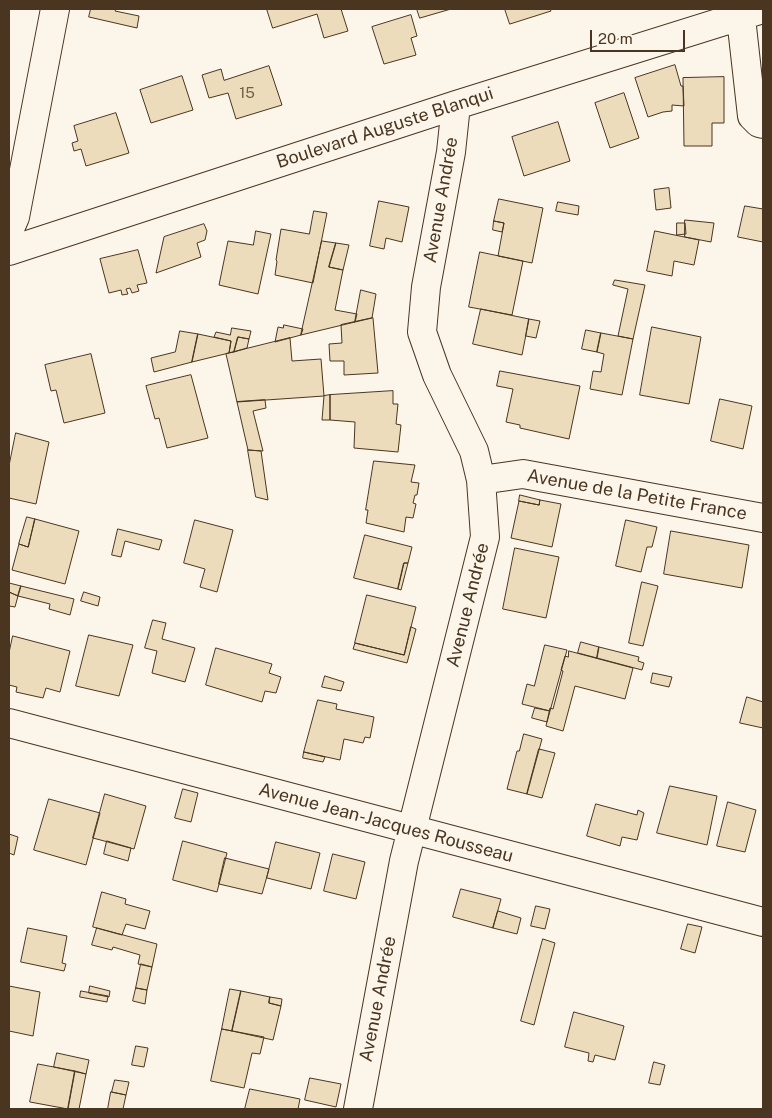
<!DOCTYPE html>
<html>
<head>
<meta charset="utf-8">
<style>
  body { margin:0 }
  #map { position:relative; width:772px; height:1118px; overflow:hidden; background:#fbf6e9; font-family:"Public Sans",sans-serif }
  canvas { display:block }
  .frame { position:absolute; inset:0; border:10px solid #4a3520; pointer-events:none }
  .scale { position:absolute; left:590px; top:30px; width:95px; height:22px; box-sizing:border-box; border:2px solid #4a3520; border-top:0; padding-left:6px; font-size:15px; line-height:18px; white-space:nowrap; color:#4a3520; -webkit-text-stroke:4px #fbf6e9; paint-order:stroke }
</style>
</head>
<body>
<div id="map">
<canvas width="772" height="1118"></canvas>
<div class="frame"></div>
<div class="scale">20 m</div>
</div>
<script>
const c = document.querySelector('canvas').getContext('2d');
c.lineJoin = 'round';
function paint(path, color) { c.fillStyle = color; c.fill(path, 'evenodd'); }
function trace(path, color, width, dash) { c.strokeStyle = color; c.lineWidth = width; c.lineCap = dash ? 'butt' : 'round'; c.setLineDash(dash || []); c.stroke(path); }
function label(font, color, halo, rows, align = 'center') {
  c.font = font + ' "Public Sans",sans-serif'; c.lineWidth = 4; c.setLineDash([]); c.textBaseline = 'middle'; c.strokeStyle = halo; c.fillStyle = color; for (const [text, x, y, turn = 0] of rows) {
    c.save(); c.translate(x, y); c.rotate((+turn || 0) * Math.PI / 180); c.textAlign = isNaN(turn) ? turn : align; if (halo) c.strokeText(text, 0, 0); c.fillText(text, 0, 0); c.restore();
  }
}
const building = new Path2D(`
  M91,9H116L115,11L139,16L137,28L89,17Z
  M267,9H341L348,31L324,38L317,14L273,28Z
  M417,9H451L420,18Z
  M505,9H550L551,11L510,24Z
  M411,15L417,36L411,38L416,55L384,64L372,27Z
  M675,65L681,86H683L684,106L672,105V111L663,112L648,117L635,78Z
  M269,66L282,105L236,119L228,93L209,98L202,75L221,69L224,80Z
  M182,76L193,110L151,123L140,90Z
  M724,77V123H712V146H684L683,78Z
  M624,93L639,138L610,148L595,103Z
  M116,113L129,153L86,166L81,149L74,151L72,143L78,141L74,126Z
  M558,122L570,161L524,176L512,137Z
  M669,188L671,208L656,210L654,190Z
  M499,199L543,208L532,263L498,256L504,223L494,221Z
  M379,201L409,207L402,242L386,238L384,249L370,246Z
  M558,202L579,206L578,215L556,211Z
  M745,206L763,209V242L738,237Z
  M314,211L327,213L313,283L275,275L277,261L276,260L281,229L309,234Z
  M685,220L714,223L711,242L685,237Z
  M494,221L504,223L502,232L493,230Z
  M677,223H685L686,234L677,235Z
  M204,224L207,231L205,240L197,243L201,257L156,273L164,237Z
  M256,231L271,234L258,294L219,285L228,241L253,245Z
  M655,231L699,240L694,265L674,261L672,276L647,271Z
  M322,241L336,243L329,267L343,270L335,310L357,314L355,322L301,335Z
  M336,243L349,245L343,270L329,267Z
  M138,250L147,283L137,285L139,291L132,293L130,288L126,289L128,294L122,295L121,290L109,293L100,259Z
  M480,252L523,261L512,315L469,307Z
  M615,280L645,285L633,339L618,336L628,289L613,285Z
  M361,290L376,294L372,318L355,322Z
  M481,309L529,319L522,355L473,344Z
  M373,318L378,373L344,375V361H330L329,344L342,343L341,325Z
  M529,319L540,321L536,338L526,336Z
  M284,325L303,329L301,335L275,342L278,327L283,328Z
  M652,327L701,337L689,404L640,395Z
  M232,328L251,331L249,339L238,337L234,352L229,353L231,341L214,337L216,332L230,335Z
  M586,330L601,333L597,352L582,349Z
  M180,331L198,334L192,362L154,372L151,358L175,352Z
  M601,333L633,339L622,395L590,389L593,371L601,372L604,354L597,352Z
  M198,334L231,341L229,353L192,362Z
  M238,337L249,339L247,348L234,352Z
  M290,338L292,361L321,359L324,396L237,402L226,354Z
  M91,354L105,413L64,423L56,390L51,391L45,365Z
  M500,371L580,386L569,439L520,428V425L506,422L513,389L497,386Z
  M191,375L208,438L167,448L159,418L155,419L146,386Z
  M393,391V404H398L396,424L401,425L398,452L354,448L355,422L330,420V395Z
  M330,395V420H322L324,396Z
  M720,399L752,406L743,449L711,441Z
  M265,400L266,408L253,411L263,451L248,450L237,402Z
  M16,433L49,442L36,504L9,498V466Z
  M248,450L261,451L268,500L256,497Z
  M374,461L415,465L411,482L419,483L417,495H415L413,503L416,504L413,518L406,517L404,532L366,523L368,510H366Z
  M520,495L540,500L539,505L519,501Z
  M540,500L561,504L552,547L511,538L519,501L539,505Z
  M27,517L35,519L28,547L19,544Z
  M35,519L79,531L65,584L12,570L19,544L28,547Z
  M195,520L233,530L217,592L200,587L205,569L184,563Z
  M626,520L657,527L652,547H647L641,572L616,566Z
  M118,529L162,540L159,550L125,541L121,557L112,555Z
  M671,531L749,545L742,588L664,574Z
  M365,535L412,547L408,563H404L398,589L354,578Z
  M515,548L559,557L546,618L503,609Z
  M404,563H408L401,590L398,589Z
  M642,582L658,586L643,646L629,643Z
  M9,583L21,586L18,596L9,592Z
  M21,586L74,599L70,615L49,609L50,604L18,596Z
  M9,592L18,596L15,607L9,606Z
  M84,592L100,597L98,606L81,601Z
  M367,595L416,607L404,655L355,643Z
  M153,620L166,623L162,639L195,648L185,682L152,673L157,651L145,648Z
  M411,627L416,629L407,663L353,649L355,643L404,655Z
  M89,635L133,645L119,696L76,686Z
  M13,636L70,651L60,692L46,688L43,698L16,692L17,687L9,685V653Z
  M581,642L599,647L597,658L578,653Z
  M545,645L567,650L550,711L522,704L527,684L534,686Z
  M599,647L639,657L638,661L644,663L642,670L597,658Z
  M216,648L272,664L269,673L281,677L276,693L265,691L262,702L206,685Z
  M569,651L633,668L625,699L575,686L563,731L546,726L550,708L553,709L563,671L561,670L565,656L568,657Z
  M653,673L672,677L669,687L651,683Z
  M325,676L344,682L341,691L322,687Z
  M747,697L763,702V728L740,723Z
  M318,700L337,704L336,709L374,717L370,738L365,737L363,743L344,739L340,760L304,752Z
  M535,708L550,711L547,722L532,718Z
  M524,734L542,739L527,794L507,789L517,751H519Z
  M539,749L555,753L542,798L527,794Z
  M304,752L325,757L323,762L303,758Z
  M670,786L717,796L707,845L657,833Z
  M183,789L198,793L191,822L175,818Z
  M105,794L146,806L134,849L93,838Z
  M49,799L100,813L86,865L34,850Z
  M728,802L756,810L745,852L717,846Z
  M596,804L637,815L638,810L644,813L637,840L622,837L620,846L587,836Z
  M9,834L18,837L14,855L9,853Z
  M107,841L131,848L128,861L104,854Z
  M183,841L227,853L217,892L173,880Z
  M276,842L320,853L311,889L267,878Z
  M333,854L365,862L356,899L324,891Z
  M225,858L269,869L262,894L219,884Z
  M461,889L501,899L493,928L453,917Z
  M102,892L126,899L125,904L150,911L145,929L126,924L122,935L93,927Z
  M536,906L550,909L545,929L531,926Z
  M498,911L521,918L517,934L493,928Z
  M688,924L702,927L695,953L681,949Z
  M28,928L67,936L62,963L66,964L64,971L21,962Z
  M97,928L157,944L152,967L138,964L140,955L113,947L112,950L92,945Z
  M543,939L555,943L534,1025L521,1021Z
  M141,964L152,967L147,990L136,988Z
  M9,986L40,992L33,1036L9,1031Z
  M90,986L110,991L109,997L89,993Z
  M136,988L147,990L145,1004L133,1001Z
  M230,989L241,991L232,1031L222,1029Z
  M81,991L108,996L107,1002L80,997Z
  M241,991L270,997L269,1003L281,1006L273,1040L232,1031Z
  M270,997L282,999L281,1006L269,1003Z
  M574,1012L624,1026L615,1060L595,1055L593,1062L588,1061L589,1053L565,1047Z
  M222,1029L264,1037L260,1054L252,1053L244,1088L211,1081Z
  M136,1046L148,1048L144,1067L132,1065Z
  M57,1053L89,1060L86,1074L54,1067Z
  M654,1062L665,1065L660,1085L649,1083Z
  M38,1064L75,1071L68,1109L30,1102Z
  M75,1071L86,1074L79,1109H68Z
  M310,1078L341,1084L336,1107L305,1100Z
  M115,1080L129,1082L126,1095L112,1092Z
  M250,1089L300,1099L298,1109H245Z
  M111,1092L126,1095L123,1109H108Z`);
const minor = new Path2D(`
  M740,9L752,116L759,123L763,124
  M9,231L15,217L55,9
  M9,251L456,105L763,9
  M481,480L523,474L763,518
  M9,723L763,922
  M358,1109L404,861L485,537L481,480L474,451L437,375L422,332L426,287L451,152L456,105`);
const numberNames = [
  ["15",247,93]
];
const streetNames = [
  ["Boulevard Auguste Blanqui",385,128,-18],
  ["Avenue Andrée",441,200,-80],
  ["Avenue de la Petite France",637,495,10],
  ["Avenue Andrée",468,605,-76],
  ["Avenue Jean-Jacques Rousseau",386,823,15],
  ["Avenue Andrée",378,999,-79]
];
paint(building, '#ecdcbc');
trace(building, '#4a3520', 1);
trace(minor, '#4a3520', 30);
trace(minor, '#fbf6e9', 28);
label('15px', '#725f47', null, numberNames);
label('18px', '#4a3520', '#fbf6e9', streetNames);
</script>
</body>
</html>
